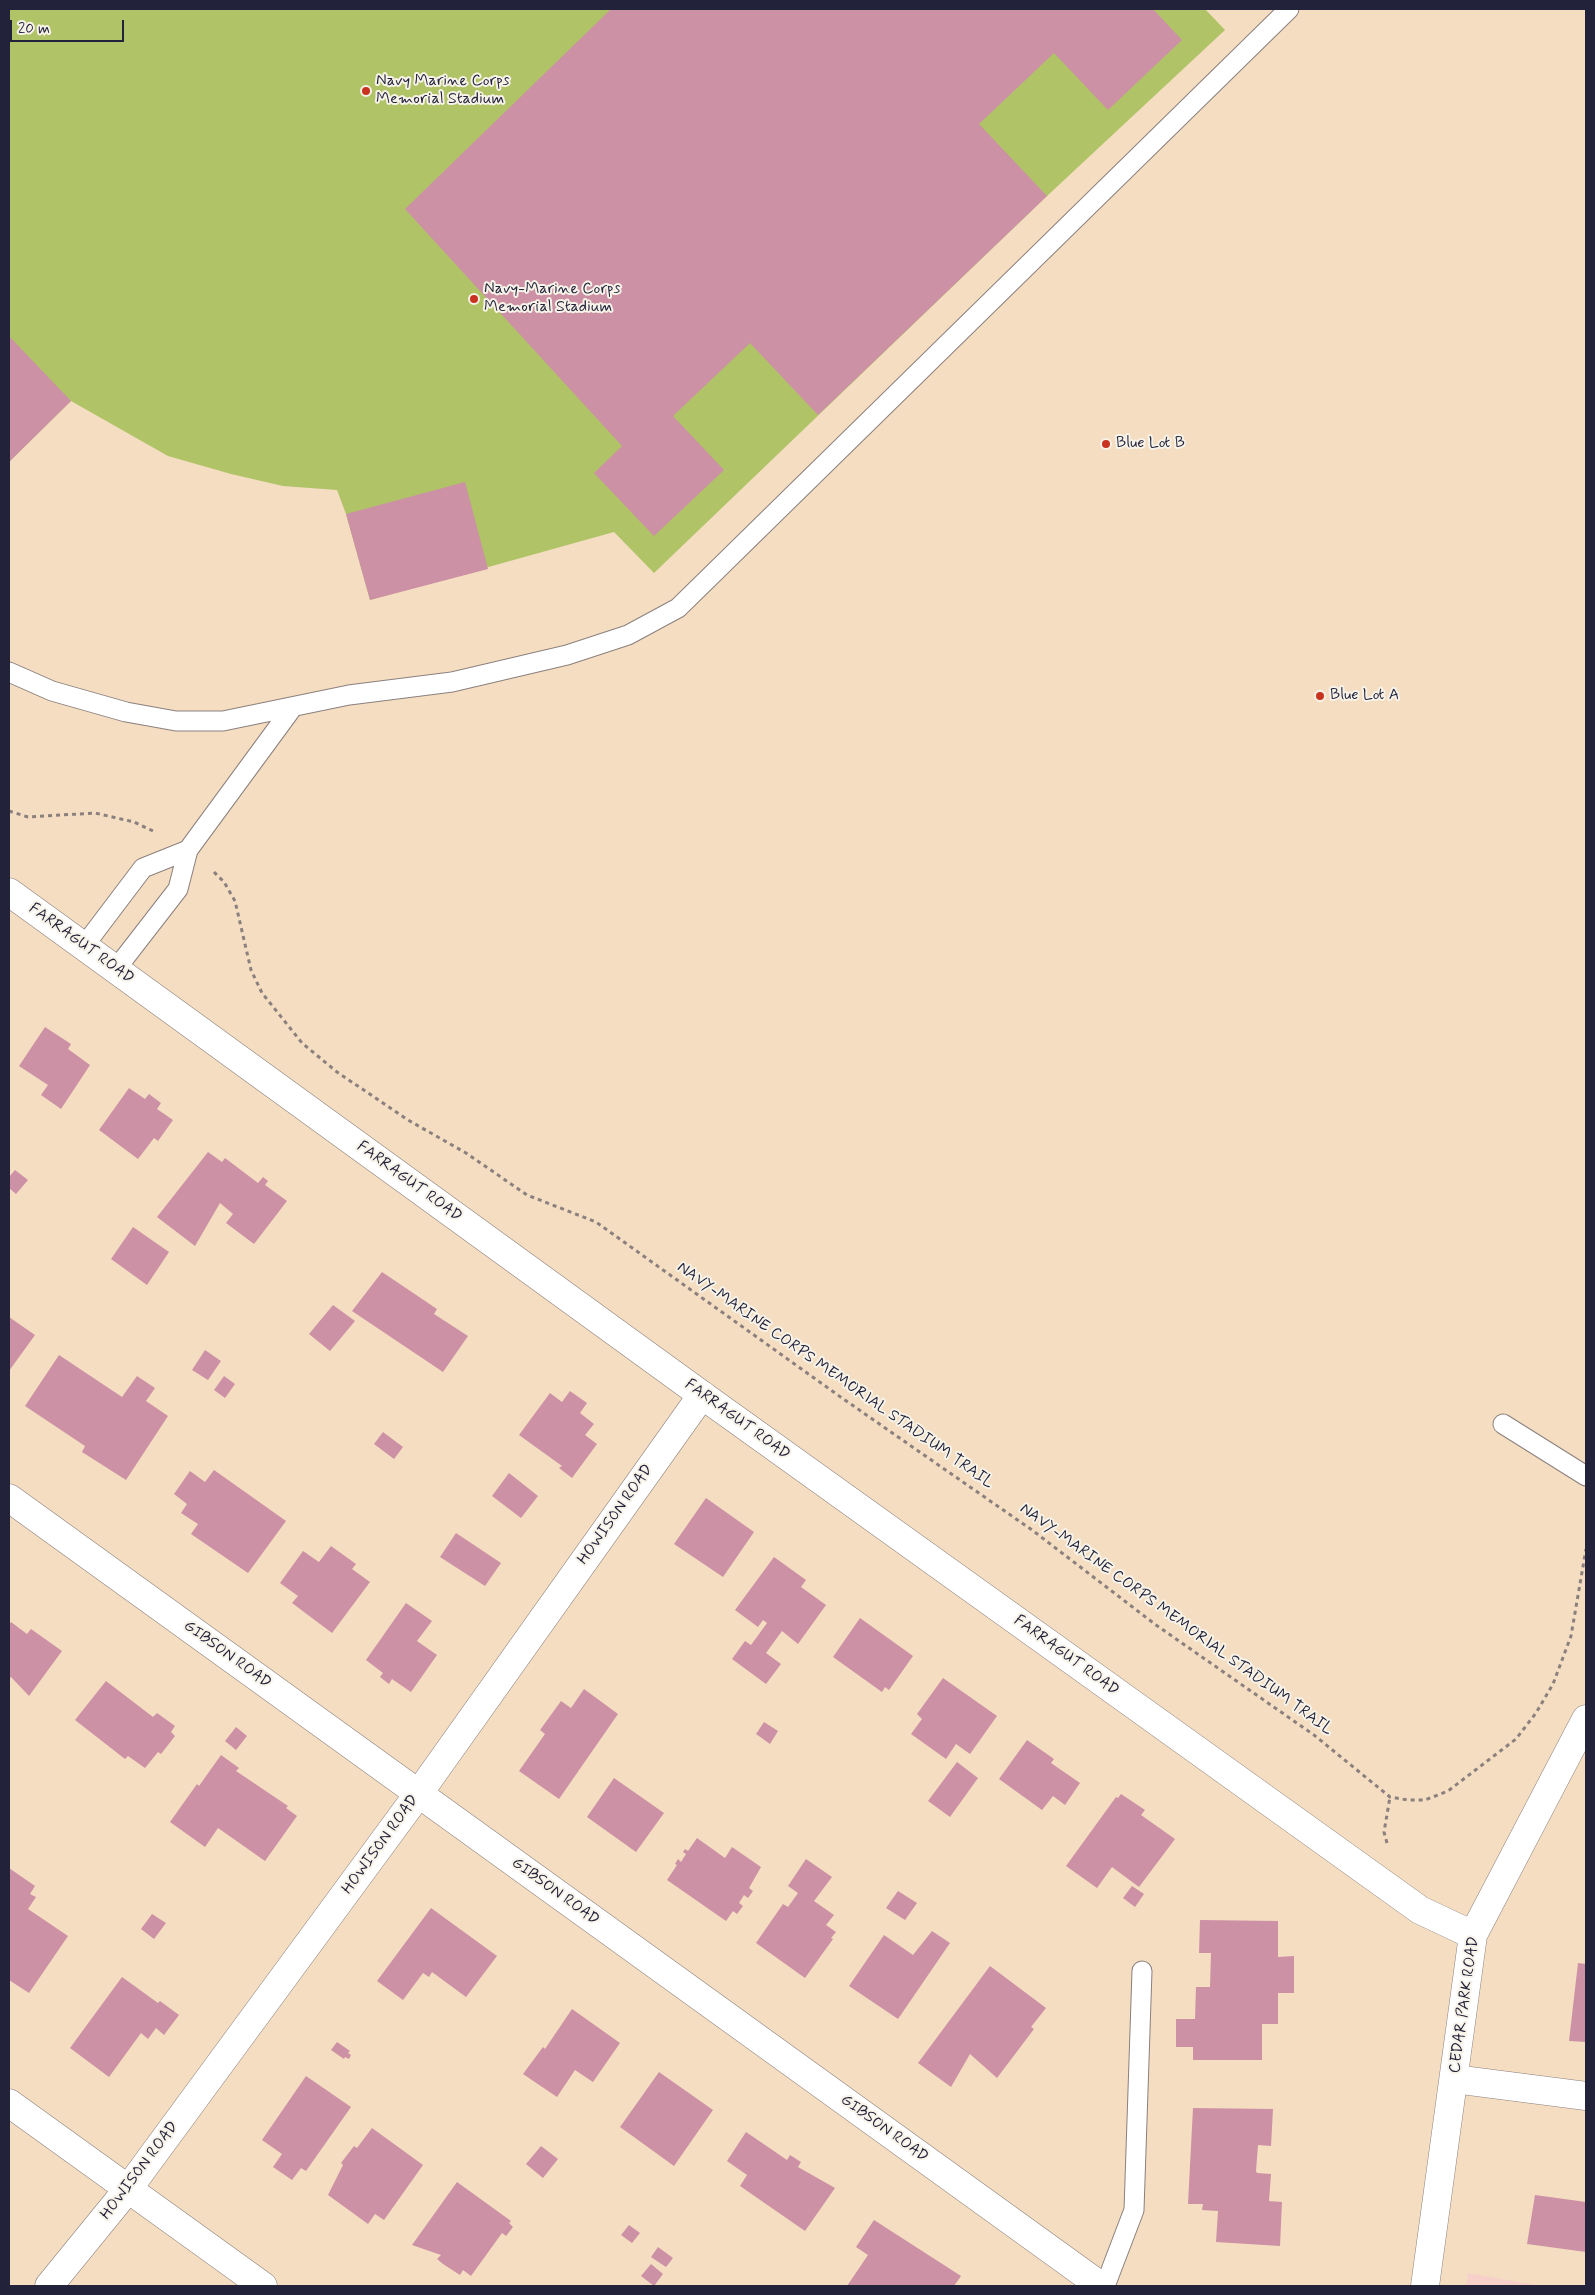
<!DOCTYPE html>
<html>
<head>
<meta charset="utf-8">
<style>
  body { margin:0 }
  #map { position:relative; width:1595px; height:2295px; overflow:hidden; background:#f4ddc1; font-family:Mynerve,sans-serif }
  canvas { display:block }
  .frame { position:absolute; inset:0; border:10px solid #22223b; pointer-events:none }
  .scale { position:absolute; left:10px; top:20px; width:114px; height:22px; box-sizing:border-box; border:2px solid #22223b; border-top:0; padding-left:6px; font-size:15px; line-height:18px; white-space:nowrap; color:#22223b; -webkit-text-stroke:4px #f7f3e8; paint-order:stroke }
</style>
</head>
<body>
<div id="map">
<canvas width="1595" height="2295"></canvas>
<div class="frame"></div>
<div class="scale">20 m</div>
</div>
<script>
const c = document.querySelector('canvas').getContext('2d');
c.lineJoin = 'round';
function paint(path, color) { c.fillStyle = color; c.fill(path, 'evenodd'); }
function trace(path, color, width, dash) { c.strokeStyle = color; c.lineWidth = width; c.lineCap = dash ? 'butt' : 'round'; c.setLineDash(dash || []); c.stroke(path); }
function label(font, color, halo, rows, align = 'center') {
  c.font = font + ' Mynerve,sans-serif'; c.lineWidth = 4; c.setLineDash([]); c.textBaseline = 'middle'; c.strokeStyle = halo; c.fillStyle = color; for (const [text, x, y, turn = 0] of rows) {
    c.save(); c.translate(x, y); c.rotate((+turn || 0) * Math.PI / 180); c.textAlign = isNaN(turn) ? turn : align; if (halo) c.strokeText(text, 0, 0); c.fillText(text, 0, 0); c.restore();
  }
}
const built = new Path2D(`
  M1468,2273L1542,2286H1466Z`);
const green = new Path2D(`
  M9,9H1205L1225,30L1047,196L654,573L614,532L370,600L346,514L337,490L283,486L231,474L168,456L71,401L9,462Z`);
const building = new Path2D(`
  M611,9H1153L1182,40L1108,110L1054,53L979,124L1047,196L818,415L750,343L673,416L724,470L654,536L594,473L622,446L405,209Z
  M9,336L71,401L9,462Z
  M465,482L488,569L370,600L346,514Z
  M45,1027L71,1044L68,1049L90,1065L61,1109L41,1095L48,1085L19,1066Z
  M129,1088L145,1099L149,1094L161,1103L157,1109L173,1120L158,1141L154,1138L138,1159L99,1130Z
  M208,1152L222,1162L225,1158L258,1183L263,1177L268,1181L265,1185L287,1201L254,1244L226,1223L233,1214L220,1203L195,1246L157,1217Z
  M15,1170L28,1180L16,1194L9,1188V1177Z
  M133,1227L169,1252L147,1285L111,1259Z
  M382,1272L437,1309L434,1314L468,1336L443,1372L352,1311Z
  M333,1305L355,1321L330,1351L309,1334Z
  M9,1317L35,1335L9,1371Z
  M205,1350L221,1361L208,1380L192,1370Z
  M59,1355L122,1397L137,1376L155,1388L146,1401L168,1416L126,1480L82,1452L85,1446L25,1406Z
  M224,1376L235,1384L225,1398L214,1390Z
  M570,1391L587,1403L580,1413L594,1424L585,1435L597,1444L572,1478L559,1468L562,1466L519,1435L550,1393L562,1402Z
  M383,1432L403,1447L394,1459L374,1444Z
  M214,1470L286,1521L248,1573L191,1534L198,1524L181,1513L187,1504L174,1494L190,1471L205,1482Z
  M509,1473L538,1496L521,1518L492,1496Z
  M706,1498L754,1532L723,1577L674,1544Z
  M456,1533L501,1563L485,1586L440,1557Z
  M331,1546L356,1564L352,1569L370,1582L332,1633L292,1603L298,1596L280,1583L303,1551L319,1562Z
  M774,1557L806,1580L801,1587L826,1605L798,1644L782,1631L766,1653L781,1664L766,1684L732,1659L745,1641L751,1645L767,1623L763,1620L758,1627L735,1610Z
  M406,1603L432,1621L417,1641L437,1655L411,1692L392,1679L389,1684L380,1677L383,1673L366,1660Z
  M860,1618L913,1656L889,1690L885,1687L882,1692L833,1657Z
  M11,1622L27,1634L31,1629L62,1651L29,1696L11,1677L9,1679V1625Z
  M943,1678L997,1716L970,1754L956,1744L946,1759L911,1734L922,1719L917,1714Z
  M106,1681L153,1717L157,1713L175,1726L171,1732L175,1736L161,1754L158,1752L145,1768L128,1756L125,1759L75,1720Z
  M584,1689L618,1714L559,1799L519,1771L545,1734L540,1730L561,1701L571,1708Z
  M764,1722L778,1731L770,1744L756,1734Z
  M236,1727L247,1736L236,1750L225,1741Z
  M1027,1740L1054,1759L1051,1763L1080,1783L1065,1805L1053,1796L1042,1810L999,1779Z
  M221,1755L239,1768L236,1771L288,1806L286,1808L297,1816L265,1861L218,1828L205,1847L170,1822L197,1784L199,1786Z
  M957,1762L978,1778L950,1817L928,1801Z
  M614,1778L664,1813L636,1852L587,1817Z
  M1121,1794L1145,1810L1141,1815L1175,1839L1139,1887L1112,1867L1097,1888L1066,1866L1116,1797L1118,1798Z
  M697,1838L725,1858L732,1847L761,1867L749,1888L753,1891L748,1898L744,1895L739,1903L743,1906L737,1914L733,1911L726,1921L667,1880L677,1865L675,1864L678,1859L681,1862L686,1854L683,1852L685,1849L688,1851Z
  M806,1859L832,1877L814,1901L834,1915L826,1925L836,1932L831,1938L833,1939L805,1978L756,1943L783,1904L788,1907L798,1893L788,1886Z
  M9,1868L35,1886L30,1894L36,1897L28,1909L68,1936L29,1993L9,1980Z
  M1132,1886L1144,1894L1135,1907L1123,1898Z
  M898,1891L917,1903L905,1920L886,1908Z
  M431,1908L497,1956L466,1997L432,1972L429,1977L423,1973L403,2000L377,1981Z
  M152,1914L166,1923L154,1939L141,1929Z
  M1200,1920L1278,1921V1957L1294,1956V1993H1278V2024H1262V2060H1193V2047H1176V2019H1195L1196,1987H1210L1211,1953H1199Z
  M932,1931L950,1943L898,2019L849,1986L884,1935L913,1955Z
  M1578,1963L1586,1964V2042L1569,2041Z
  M990,1966L1046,2008L1031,2027L1034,2029L997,2078L970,2054L951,2087L918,2063Z
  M122,1977L158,2003L160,2001L179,2015L164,2035L156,2028L148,2039L141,2033L109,2077L70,2048Z
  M572,2009L620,2043L593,2082L575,2070L557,2097L523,2074L543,2047L545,2049Z
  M337,2042L350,2051L348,2053L351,2055L349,2059L345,2057L344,2059L331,2050Z
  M659,2072L713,2110L674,2166L620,2127Z
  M306,2076L351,2107L306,2171L301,2168L292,2180L273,2167L282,2154L262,2140Z
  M1193,2108L1273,2109L1271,2146L1258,2145L1256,2171L1257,2173L1271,2174L1269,2201L1282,2202L1280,2246L1216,2242L1218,2211L1202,2210L1203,2204H1188Z
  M372,2128L423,2165L384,2220L375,2214L368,2224L328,2195L343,2165L341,2163L354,2146L357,2148Z
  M746,2132L787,2160L790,2155L801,2162L798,2167L835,2188L805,2231L740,2186L747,2175L727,2161Z
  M541,2146L558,2159L543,2178L526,2164Z
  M457,2182L511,2221L509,2223L513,2227L506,2236L502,2233L471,2276L463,2270L460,2275L443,2264L437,2259L441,2255L412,2245Z
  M1535,2195L1586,2202V2252L1527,2244Z
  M874,2220L961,2276L954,2286H847L868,2255L856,2247Z
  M629,2225L640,2233L632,2243L621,2235Z
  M658,2247L673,2258L666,2267L651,2257Z
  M651,2264L663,2274L654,2286L641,2276Z`);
const path = new Path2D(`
  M9,811L28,817L95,813L134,822L153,831
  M214,872L224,882L235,901L251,970L262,993L302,1043L337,1072L408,1120L466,1153L527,1195L596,1222L842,1398L1032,1530L1156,1625L1314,1735L1390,1797L1408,1800H1425L1448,1791L1516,1739L1536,1713L1553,1684L1571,1636L1586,1549
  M1387,1843L1384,1832L1390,1797`);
const service = new Path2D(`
  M9,672L52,691L126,712L176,721H223L349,695L452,682L567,655L628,635L678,608L1289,9
  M84,946L143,868L188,850
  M116,969L178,889L188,850L293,707
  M1503,1424L1586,1476
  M1105,2286L1134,2210L1142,1971`);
const minor = new Path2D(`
  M9,1498L1101,2286
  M1454,2079L1586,2096
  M9,2103L263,2286
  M49,2286L128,2189L419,1793L702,1395`);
const tertiary = new Path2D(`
  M9,892L702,1395L1420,1910L1473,1935
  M1425,2286L1473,1935L1586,1719`);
const markers = [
  [366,91,5,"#c8321e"],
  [474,299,5,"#c8321e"],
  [1106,444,5,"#c8321e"],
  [1320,696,5,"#c8321e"]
];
const poiNames = [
  ["Navy Marine Corps",376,82],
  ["Memorial Stadium",376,100],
  ["Navy-Marine Corps",484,290],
  ["Memorial Stadium",484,308],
  ["Blue Lot B",1116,444],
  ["Blue Lot A",1330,696]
];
const streetNames = [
  ["FARRAGUT ROAD",81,944,36],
  ["FARRAGUT ROAD",409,1182,36],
  ["NAVY-MARINE CORPS MEMORIAL STADIUM TRAIL",835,1376,35],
  ["FARRAGUT ROAD",737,1420,36],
  ["HOWISON ROAD",616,1515,-55],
  ["NAVY-MARINE CORPS MEMORIAL STADIUM TRAIL",1176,1620,36],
  ["GIBSON ROAD",227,1655,36],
  ["FARRAGUT ROAD",1066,1656,36],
  ["HOWISON ROAD",381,1845,-54],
  ["GIBSON ROAD",555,1892,36],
  ["CEDAR PARK ROAD",1465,2005,-82],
  ["GIBSON ROAD",884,2129,36],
  ["HOWISON ROAD",140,2171,-53]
];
paint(built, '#f7d1c9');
paint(green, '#b0c367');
paint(building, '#cd91a5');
trace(service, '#8b807e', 21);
trace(minor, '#8b807e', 29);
trace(tertiary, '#8b807e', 29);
trace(path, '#8b807e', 3, [4, 4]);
trace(service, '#fff', 19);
trace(minor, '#fff', 28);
trace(tertiary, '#fff', 28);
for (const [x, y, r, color] of markers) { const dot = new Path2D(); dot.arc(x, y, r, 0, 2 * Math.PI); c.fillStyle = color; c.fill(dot); trace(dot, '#f7f3e8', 2); }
label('16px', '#22223b', '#f7f3e8', poiNames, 'left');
label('16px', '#22223b', '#f7f3e8', streetNames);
</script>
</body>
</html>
